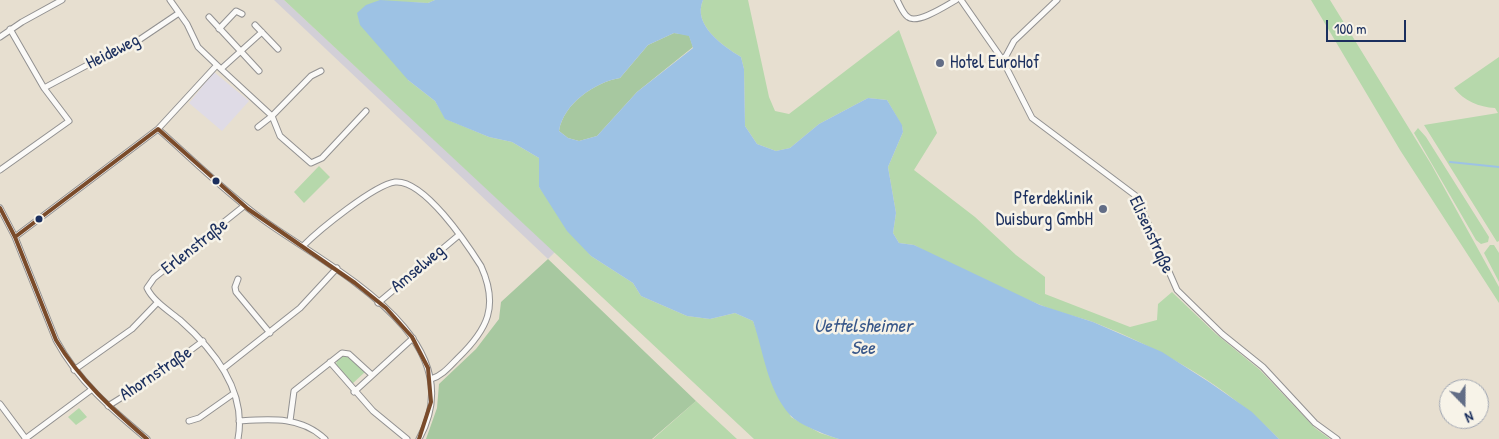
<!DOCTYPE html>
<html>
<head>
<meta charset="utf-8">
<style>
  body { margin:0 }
  #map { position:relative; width:1499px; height:439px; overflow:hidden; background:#e7dfd0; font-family:"Patrick Hand",sans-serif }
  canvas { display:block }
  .north { position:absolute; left:1439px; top:379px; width:50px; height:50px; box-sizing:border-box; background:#f7f3e8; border:1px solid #9fa5b1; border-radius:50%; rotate:158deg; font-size:14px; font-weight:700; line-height:20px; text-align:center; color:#1b2f5e }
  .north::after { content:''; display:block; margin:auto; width:18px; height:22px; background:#626d86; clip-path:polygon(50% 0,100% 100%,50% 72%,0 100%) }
  .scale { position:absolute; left:1326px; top:20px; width:80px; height:22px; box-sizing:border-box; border:2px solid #1b2f5e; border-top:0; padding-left:6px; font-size:15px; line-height:18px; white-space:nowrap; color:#1b2f5e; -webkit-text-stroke:4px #f7f3e8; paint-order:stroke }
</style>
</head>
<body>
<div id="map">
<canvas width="1499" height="439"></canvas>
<div class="north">N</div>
<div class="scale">100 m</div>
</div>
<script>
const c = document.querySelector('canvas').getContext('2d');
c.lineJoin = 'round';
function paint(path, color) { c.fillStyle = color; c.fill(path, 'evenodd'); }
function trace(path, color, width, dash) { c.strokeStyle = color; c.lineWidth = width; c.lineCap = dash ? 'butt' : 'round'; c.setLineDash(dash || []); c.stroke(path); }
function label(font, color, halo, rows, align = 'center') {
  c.font = font + ' "Patrick Hand",sans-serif'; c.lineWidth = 5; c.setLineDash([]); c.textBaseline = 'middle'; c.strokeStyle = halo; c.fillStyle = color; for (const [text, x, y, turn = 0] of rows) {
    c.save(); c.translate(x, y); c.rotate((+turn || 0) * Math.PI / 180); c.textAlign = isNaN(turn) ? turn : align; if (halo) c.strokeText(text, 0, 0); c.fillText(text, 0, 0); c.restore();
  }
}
const built = new Path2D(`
  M214,72L249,101L222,131L189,103Z`);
const industrial = new Path2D(`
  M274,0H284L555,252L548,259Z`);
const green = new Path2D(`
  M284,0H435L428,3L405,2L408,80L435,101L446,119L489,137L512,142L539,158V187L591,256L633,283L641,296L687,316L710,319L735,313L753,321L791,417L820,433L839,439H754Z
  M703,0H748L769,97L775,111L789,114L899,30L937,133L914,170L975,217L1016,255L1045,277V294L1130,327L1157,320L1158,304L1172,292L1216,334L1260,370L1315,428L1330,439H1279C1227,386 1162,349 1093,322C1075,316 1056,312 1038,304C996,287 955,267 914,245L899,243L893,233L896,213L888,167L903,132L902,126L887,100L868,98L819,124L790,148L776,151L757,144L745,126L744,69L741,57C723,46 692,25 703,0Z
  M1311,0H1330L1431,164L1499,287V303L1400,150Z
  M1499,57V241L1497,242L1424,125L1498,113L1495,108C1479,107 1464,101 1454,88Z
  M1418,128L1426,137L1489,237L1488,242L1481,244L1476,240L1414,133Z
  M319,166L330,177L304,203L294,192Z
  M1490,245H1494L1499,253V282L1484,253Z
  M342,355L349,356L365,372L352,384L336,365L337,359Z
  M696,401L737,439H653Z
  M79,408L87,417L76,425L68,417Z`);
const forest = new Path2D(`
  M674,33L689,35L693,47L637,92L597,136L579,141L568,138L559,131C563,104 595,82 620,78L648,45Z
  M548,259L696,401L652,439H426L437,408L439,384L476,349L499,319L501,302Z`);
const water = new Path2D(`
  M380,0L428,3L435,0H703C692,25 723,46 741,57L744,69L745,126L757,144L776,151L790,148L819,124L868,98L887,100L902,125L903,132L888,167L896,213L893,233L899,243L914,245L1040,305L1093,322L1162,352L1209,382L1252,412L1279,439H839C826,435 799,425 790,415C767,389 764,353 753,321L735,313L710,319L687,316L641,296L633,283L591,256L567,231L539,187V158L512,142L489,137L445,119L435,101L408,80L360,25L357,13L366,5ZM674,33L689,36L693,48L637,92L597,136L579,141L568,138L559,131C563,104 595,82 620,78L648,45Z`);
const stream = new Path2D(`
  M1450,162L1499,167`);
const street = new Path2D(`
  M170,0L187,24L198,47L221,69L262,32
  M897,0C900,5 903,14 908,17C917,25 947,5 956,0
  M961,0L1002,59L1032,118L1136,196L1177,290L1222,334L1263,367L1315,423L1337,439
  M209,17L259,71
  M255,25L278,49
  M219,29L236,11L242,14
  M0,37L22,22L62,0
  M1002,59L1006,56L1014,41L1057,0
  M221,69L272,116L280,136L311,163L322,158L366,111
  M44,88L93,62L133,44L179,13
  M258,127L272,116L311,76L321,71
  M158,129C192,159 225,192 262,219C327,267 476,336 419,439
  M0,170L69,121L44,88L10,29
  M0,208L15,237L56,340C78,381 111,409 147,439
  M15,237L158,129L216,66
  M303,246C319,230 374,185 395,182C424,179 467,244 481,266C499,306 488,329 458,358C450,366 442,376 431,379
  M238,279L235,287L236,292L270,333
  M378,303L459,235
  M330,362L373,411L407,439
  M224,368L300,308L337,268
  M74,370L132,329L158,302
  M354,392L413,338
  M0,404L26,439
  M108,406L156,376L203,341
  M189,421L199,418L233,394
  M239,421C270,419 301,416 325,439
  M290,421L294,391L342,353L349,354L372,375
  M25,439L91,390
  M238,439C247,391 213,349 180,320C169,311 153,301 147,288L154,278L244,206`);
const bus1 = new Path2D(`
  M0,208L15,237L56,340C80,380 112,409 147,439
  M15,237L158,129L248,209L355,283L386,308L412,337L428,368L431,402L419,439`);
const markers = [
  [940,63,5,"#626d86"],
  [216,181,4.5,"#1b2f5e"],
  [1103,209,5,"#626d86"],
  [39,219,4.5,"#1b2f5e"]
];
const streetNames = [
  ["Heideweg",113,52,-27],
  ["Elisenstraße",1151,235,65],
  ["Erlenstraße",195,247,-38],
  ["Amselweg",418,269,-40],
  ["Ahornstraße",156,374,-34]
];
const poiNames = [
  ["Hotel EuroHof",950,63],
  ["Pferdeklinik",1093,199,"right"],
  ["Duisburg GmbH",1093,220,"right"]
];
const waterNames = [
  ["Uettelsheimer",863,327],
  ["See",863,349]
];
paint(built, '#dfdbe6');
paint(industrial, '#d2cfd7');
paint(green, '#b6d8ab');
paint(forest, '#a7c8a0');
paint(water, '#9dc2e4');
trace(stream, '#9dc2e4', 2);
trace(street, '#929191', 7);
trace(street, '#fbfaf8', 5);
trace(bus1, '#7a4b2a', 4);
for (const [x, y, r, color] of markers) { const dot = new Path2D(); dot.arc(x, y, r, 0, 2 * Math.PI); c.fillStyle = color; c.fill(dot); trace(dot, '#f7f3e8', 2); }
label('18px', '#1b2f5e', '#f7f3e8', streetNames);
label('18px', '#1b2f5e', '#f7f3e8', poiNames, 'left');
label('italic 19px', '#385789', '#f7f3e8', waterNames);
</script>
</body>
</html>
